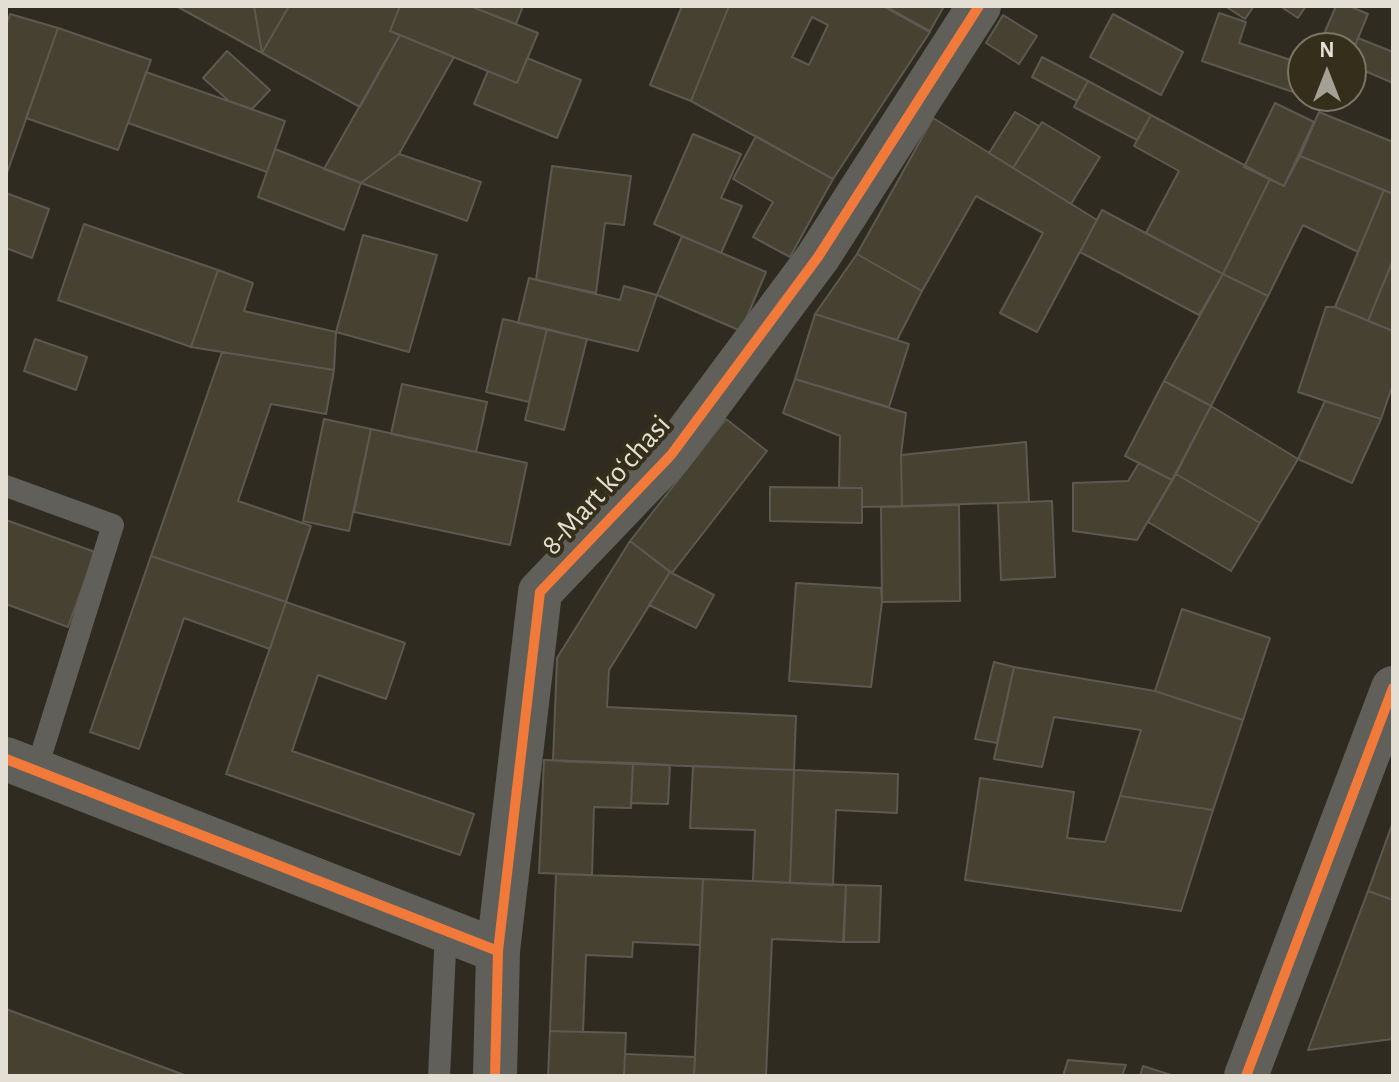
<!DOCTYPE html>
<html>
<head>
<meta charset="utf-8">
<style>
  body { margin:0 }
  #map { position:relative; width:1399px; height:1082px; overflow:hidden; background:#2f2b21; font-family:"Alegreya Sans",sans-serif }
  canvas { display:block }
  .frame { position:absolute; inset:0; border:8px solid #e4dfd4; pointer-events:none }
  .north { position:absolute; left:1287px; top:32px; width:80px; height:80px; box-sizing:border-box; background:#352e1b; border:2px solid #7b7565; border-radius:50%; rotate:0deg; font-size:22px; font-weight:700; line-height:32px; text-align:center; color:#e4dfd4 }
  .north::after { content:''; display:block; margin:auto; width:28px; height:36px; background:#a5a095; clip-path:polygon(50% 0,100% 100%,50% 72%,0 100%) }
</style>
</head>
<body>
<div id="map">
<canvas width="1399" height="1082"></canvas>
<div class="frame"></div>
<div class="north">N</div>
</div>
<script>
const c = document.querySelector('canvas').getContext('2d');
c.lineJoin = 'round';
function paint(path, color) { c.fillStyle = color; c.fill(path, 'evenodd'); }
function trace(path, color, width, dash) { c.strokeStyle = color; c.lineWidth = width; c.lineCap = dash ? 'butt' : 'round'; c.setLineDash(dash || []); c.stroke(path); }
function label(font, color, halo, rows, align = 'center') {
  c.font = font + ' "Alegreya Sans",sans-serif'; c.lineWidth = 8; c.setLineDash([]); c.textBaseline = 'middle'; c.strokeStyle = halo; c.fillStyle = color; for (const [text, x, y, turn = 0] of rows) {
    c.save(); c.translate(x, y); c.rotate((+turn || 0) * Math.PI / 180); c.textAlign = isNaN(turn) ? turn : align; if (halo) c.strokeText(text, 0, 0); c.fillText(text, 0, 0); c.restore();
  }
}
const building = new Path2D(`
  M176,6H254L262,53Z
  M254,6H289L262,53Z
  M289,6H400L390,31L400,35L360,107L262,53Z
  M400,6H470L538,33L517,83L390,31Z
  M470,6H523L516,24Z
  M682,6H729L691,101L650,85Z
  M729,6H883L930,32L833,179L691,101ZM812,17L828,25L809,65L792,57Z
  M885,6H944L930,31Z
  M1225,6H1254L1245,19Z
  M1280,6H1306L1298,18Z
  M1336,6H1349L1368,14L1351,55V48H1318Z
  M1219,13L1246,22L1239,43L1303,64V74L1296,93L1202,61Z
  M10,14L58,28L6,176V26Z
  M1113,14L1183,52L1161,95L1090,57Z
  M1003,15L1037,36L1019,64L986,43Z
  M58,28L151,60L118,150L26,118Z
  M400,35L454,57L399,154L361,183L324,169Z
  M1358,38L1393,52V83L1351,65V55Z
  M227,51L270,90L252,109L229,101L203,78Z
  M1042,57L1088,81L1077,101L1032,77Z
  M527,58L581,80L557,138L474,104L488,71L517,83Z
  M146,72L285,121L267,172L128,123Z
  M1088,81L1151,115L1137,140L1074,107Z
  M1275,103L1314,122L1284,186L1244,167Z
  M1015,112L1039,126L1013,168L989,153Z
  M1319,112L1393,142V194L1300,156Z
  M1151,115L1270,179L1223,274L1146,233L1179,171L1134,146Z
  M933,118L1097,220L1037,332L1000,313L1043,233L976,196L922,291L857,254Z
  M1042,122L1100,157L1071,204L1013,168Z
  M693,134L741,154L721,198L742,206L721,253L654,224Z
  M756,136L833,179L790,257L753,237L773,202L733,179Z
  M275,149L361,183L344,230L258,197Z
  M399,154L481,182L467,221L361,183Z
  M1300,156L1384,190L1358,252L1303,225L1268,296L1223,274L1270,179L1284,186Z
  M552,166L631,176L624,225L605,223L596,293L536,280Z
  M1384,190L1393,194V260L1368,321L1335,307Z
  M6,193L49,209L32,258L6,248Z
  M1102,210L1223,274L1199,315L1080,252Z
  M84,224L218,270L191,347L58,300Z
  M363,235L437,255L409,352L336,332Z
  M682,236L766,272L741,331L657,295Z
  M857,254L922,291L897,340L815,314Z
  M1393,260V331L1368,321Z
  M218,270L253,283L244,311L336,332L334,370L191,347Z
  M1223,274L1268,296L1211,406L1164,381Z
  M529,278L620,300L624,286L657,295L638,351L518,323Z
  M1326,307H1335L1393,331V384L1381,419L1298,392Z
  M815,314L909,344L889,407L795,379Z
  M503,319L547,329L529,402L486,392Z
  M547,329L587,339L564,430L525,420Z
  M35,339L87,357L76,390L24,371Z
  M222,352L334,370L326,414L271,404L238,501L311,526L286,602L151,556Z
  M795,379L906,413L901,455L902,506L862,507V488H839L840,436L783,413Z
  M1164,381L1211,406L1172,480L1125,456Z
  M402,384L487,402L476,452L391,434Z
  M1325,401L1381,419L1352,483L1298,459Z
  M1211,406L1298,459L1260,523L1176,474Z
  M324,419L371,429L349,531L303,521Z
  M726,419L767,451L672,573L630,541Z
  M371,429L527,463L510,545L354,512Z
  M1026,442L1029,502L902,506L901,455Z
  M1139,463L1172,480L1137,540L1073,531V483L1128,481Z
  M1176,474L1260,523L1231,571L1148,522Z
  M770,487L862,488V523L770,521Z
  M1052,501L1055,577L1001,580L998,503Z
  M959,505L960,601L882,602L881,507Z
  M6,520L95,552L68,627L6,604Z
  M630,541L670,572L609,670L607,707L796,716L794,770L553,761L557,658Z
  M151,556L286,602L270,649L184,618L139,749L90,732Z
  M670,572L714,595L696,628L649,605Z
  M796,583L881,588L882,602L871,687L789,681Z
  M286,602L405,643L386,699L318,675L292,751L474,814L460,855L226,774Z
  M1182,609L1270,638L1243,720L1155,691Z
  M994,662L1014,667L997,743L975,739Z
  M1014,667L1155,691L1243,720L1213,810L1120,796L1141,730L1054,717L1042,767L994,759Z
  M544,760L633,763L631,808L594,807L592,875L539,873Z
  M633,763L670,765L668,804L631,803Z
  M693,766L794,770L790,883L753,881L755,830L690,828Z
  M794,770L898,774L897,813L836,810L833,885L790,883Z
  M980,778L1074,792L1067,838L1105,842L1120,796L1213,810L1181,911L965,880Z
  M1393,822V900L1368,891Z
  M556,874L703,879L700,945L633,942L632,957L586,955L583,1032L550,1031Z
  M703,879L846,885L843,942L772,939L766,1076H694Z
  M846,885L881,886L879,942H844Z
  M1368,891L1393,900V1039L1308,1050Z
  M6,1009L187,1076H6Z
  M550,1031L626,1033L624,1076H548Z
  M625,1054L695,1057L694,1076H624Z
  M1068,1060L1126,1065L1122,1076H1063Z
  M1143,1066L1174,1076H1140Z`);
const service = new Path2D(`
  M6,486L113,525L36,771
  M439,1076L446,931`);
const minor = new Path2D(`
  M6,759L498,951
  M495,1076L498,951L540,592L671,455L818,257L979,6
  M1246,1076L1393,688`);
const cycleway = new Path2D(`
  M6,759L498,951
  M495,1076L498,951L540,592L671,455L818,257L979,6
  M1246,1076L1393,688`);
const streetNames = [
  ["8-Mart koʻchasi",606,485,-48]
];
paint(building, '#474132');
trace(building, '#5c5950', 2);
trace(service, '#615f5a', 22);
trace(minor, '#615f5a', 44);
trace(cycleway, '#f17a3a', 10);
label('30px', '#e4dfd4', '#352e1b', streetNames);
</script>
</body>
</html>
